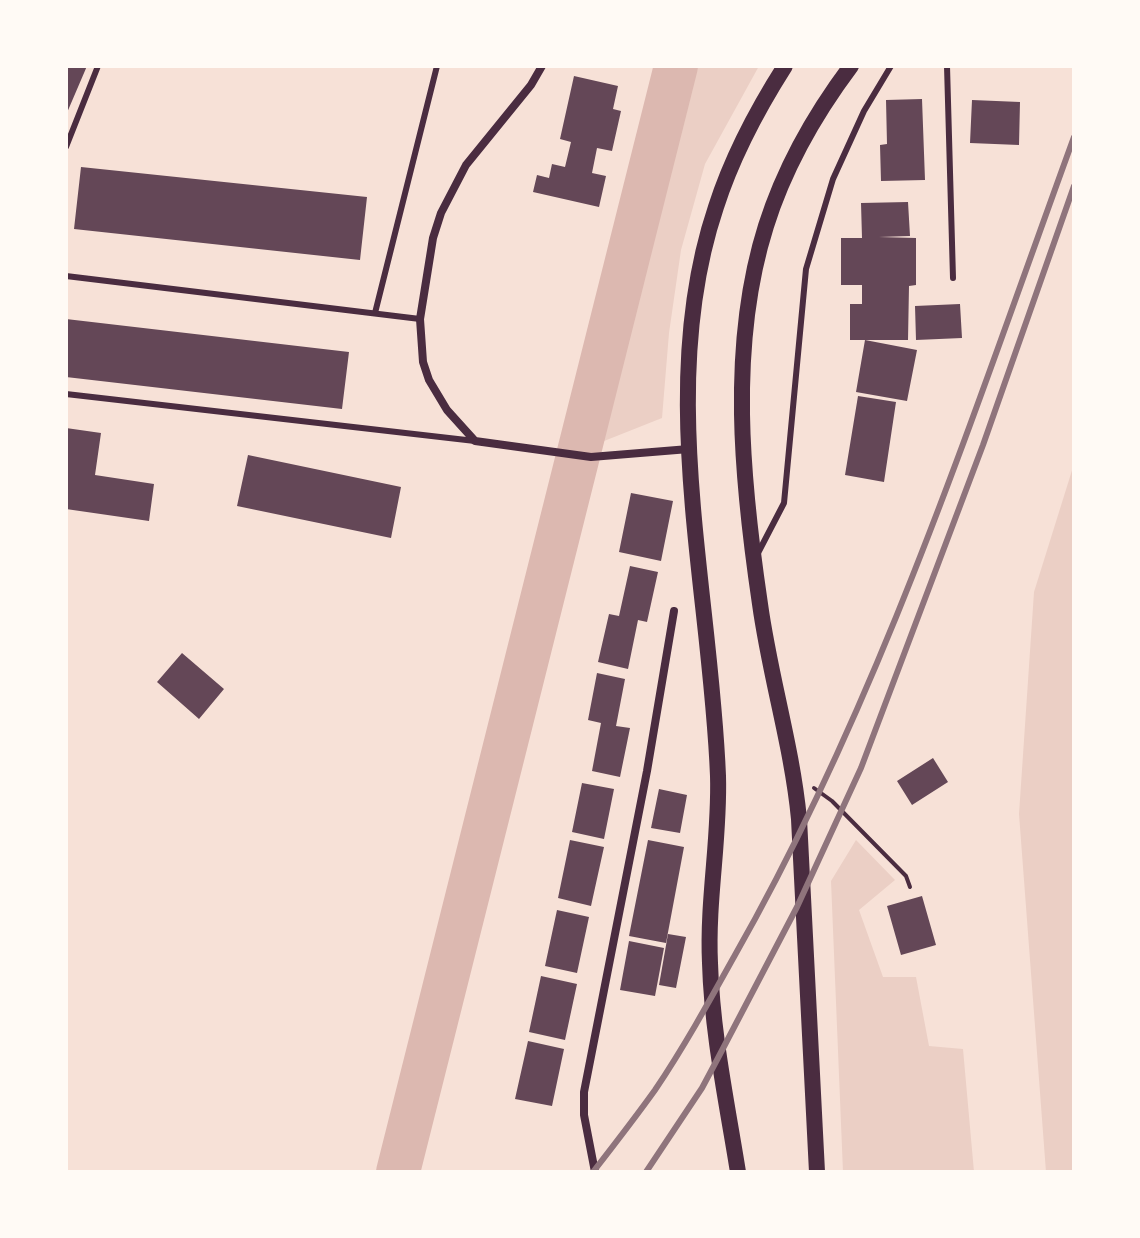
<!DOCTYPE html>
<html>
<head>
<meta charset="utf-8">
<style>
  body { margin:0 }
  #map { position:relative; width:1140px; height:1238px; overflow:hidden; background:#f7e1d7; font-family:Overpass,sans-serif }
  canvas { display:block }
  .frame { position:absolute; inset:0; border:68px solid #fffaf5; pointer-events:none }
</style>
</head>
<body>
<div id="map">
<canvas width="1140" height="1238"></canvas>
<div class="frame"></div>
</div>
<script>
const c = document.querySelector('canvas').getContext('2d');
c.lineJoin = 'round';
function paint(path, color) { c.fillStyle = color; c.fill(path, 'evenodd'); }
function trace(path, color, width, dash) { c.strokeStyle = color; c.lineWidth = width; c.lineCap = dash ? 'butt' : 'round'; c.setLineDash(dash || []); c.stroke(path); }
const green = new Path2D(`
  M688,66H759L705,164L681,250L669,333L662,418L589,447Z
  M1074,464V1172H1046L1019,814L1034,592Z
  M856,840L895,880L859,910L883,977H916L929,1046L963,1049L974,1172H843L831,881Z`);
const river = new Path2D(`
  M398,1172L676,66`);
const building = new Path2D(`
  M66,66H87L66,115Z
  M574,76L618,86L613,109L621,111L612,151L597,148L592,173L606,176L599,207L533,192L537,175L549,178L552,164L565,167L571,142L560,139Z
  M922,99L925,180L881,181L880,145L887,144L886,100Z
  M972,100L1020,102L1019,145L970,143Z
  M81,167L367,197L360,260L74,229Z
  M908,202L910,236L879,237L916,238V285L909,286L908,340H850V304H862V285H841V238H862L861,203Z
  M960,304L962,338L916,340L915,306Z
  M66,319L349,352L342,409L66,377Z
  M865,340L917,350L907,401L856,392Z
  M858,396L896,402L884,482L845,475Z
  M66,428L101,433L95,475L154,484L149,521L66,509Z
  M248,455L401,487L391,538L237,506Z
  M631,493L673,501L661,561L619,552Z
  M630,566L658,572L647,622L638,620L628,669L598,662L609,614L619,616Z
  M182,653L224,689L199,719L157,682Z
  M597,673L625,679L616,726L630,728L620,777L592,771L601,723L588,720Z
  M933,758L948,782L912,805L897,781Z
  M582,783L614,789L604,839L572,832Z
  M659,789L687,795L680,833L651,828Z
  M570,840L604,847L591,906L558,898Z
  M648,840L684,847L666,943L629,936Z
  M922,896L936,945L901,955L887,906Z
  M557,910L589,917L577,973L545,966Z
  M668,934L686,937L676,988L659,985Z
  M629,941L664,948L655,996L620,990Z
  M541,976L577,984L565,1040L529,1032Z
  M528,1041L564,1049L552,1106L515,1099Z`);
const path = new Path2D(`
  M814,788L832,801L906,876L910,887`);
const service = new Path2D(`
  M947,66L953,278
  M66,147L98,66
  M66,276L420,319
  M375,313L437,66
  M66,394L475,441
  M758,553L784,503L806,269L833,179L864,111L891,66`);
const minor = new Path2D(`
  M542,66L531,85L466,165L441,213L433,238L420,319L423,362L429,380L447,410L475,441L591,457L689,449
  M595,1172L584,1115V1092L647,771L674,611`);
const secondary = new Path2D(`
  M738,1172C727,1103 712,1033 710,963C707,900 720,838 718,776C711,590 655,388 716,207C732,157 757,110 785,66
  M817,1172L799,819C792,746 770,677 760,604C742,482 728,346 766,226C784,169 815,114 851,66`);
const rail = new Path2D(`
  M593,1172C614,1145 635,1118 655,1090C684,1047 710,1000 735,955C881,698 973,414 1074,137
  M646,1172L702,1088L718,1058L797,907L861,768L983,445L1074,186`);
paint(green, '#ebcfc5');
trace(river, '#dcb8b0', 44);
paint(building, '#644757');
trace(path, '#4a2c40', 4);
trace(service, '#4a2c40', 6);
trace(minor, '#4a2c40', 8);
trace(secondary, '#4a2c40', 16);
trace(rail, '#8f747c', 6);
</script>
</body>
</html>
